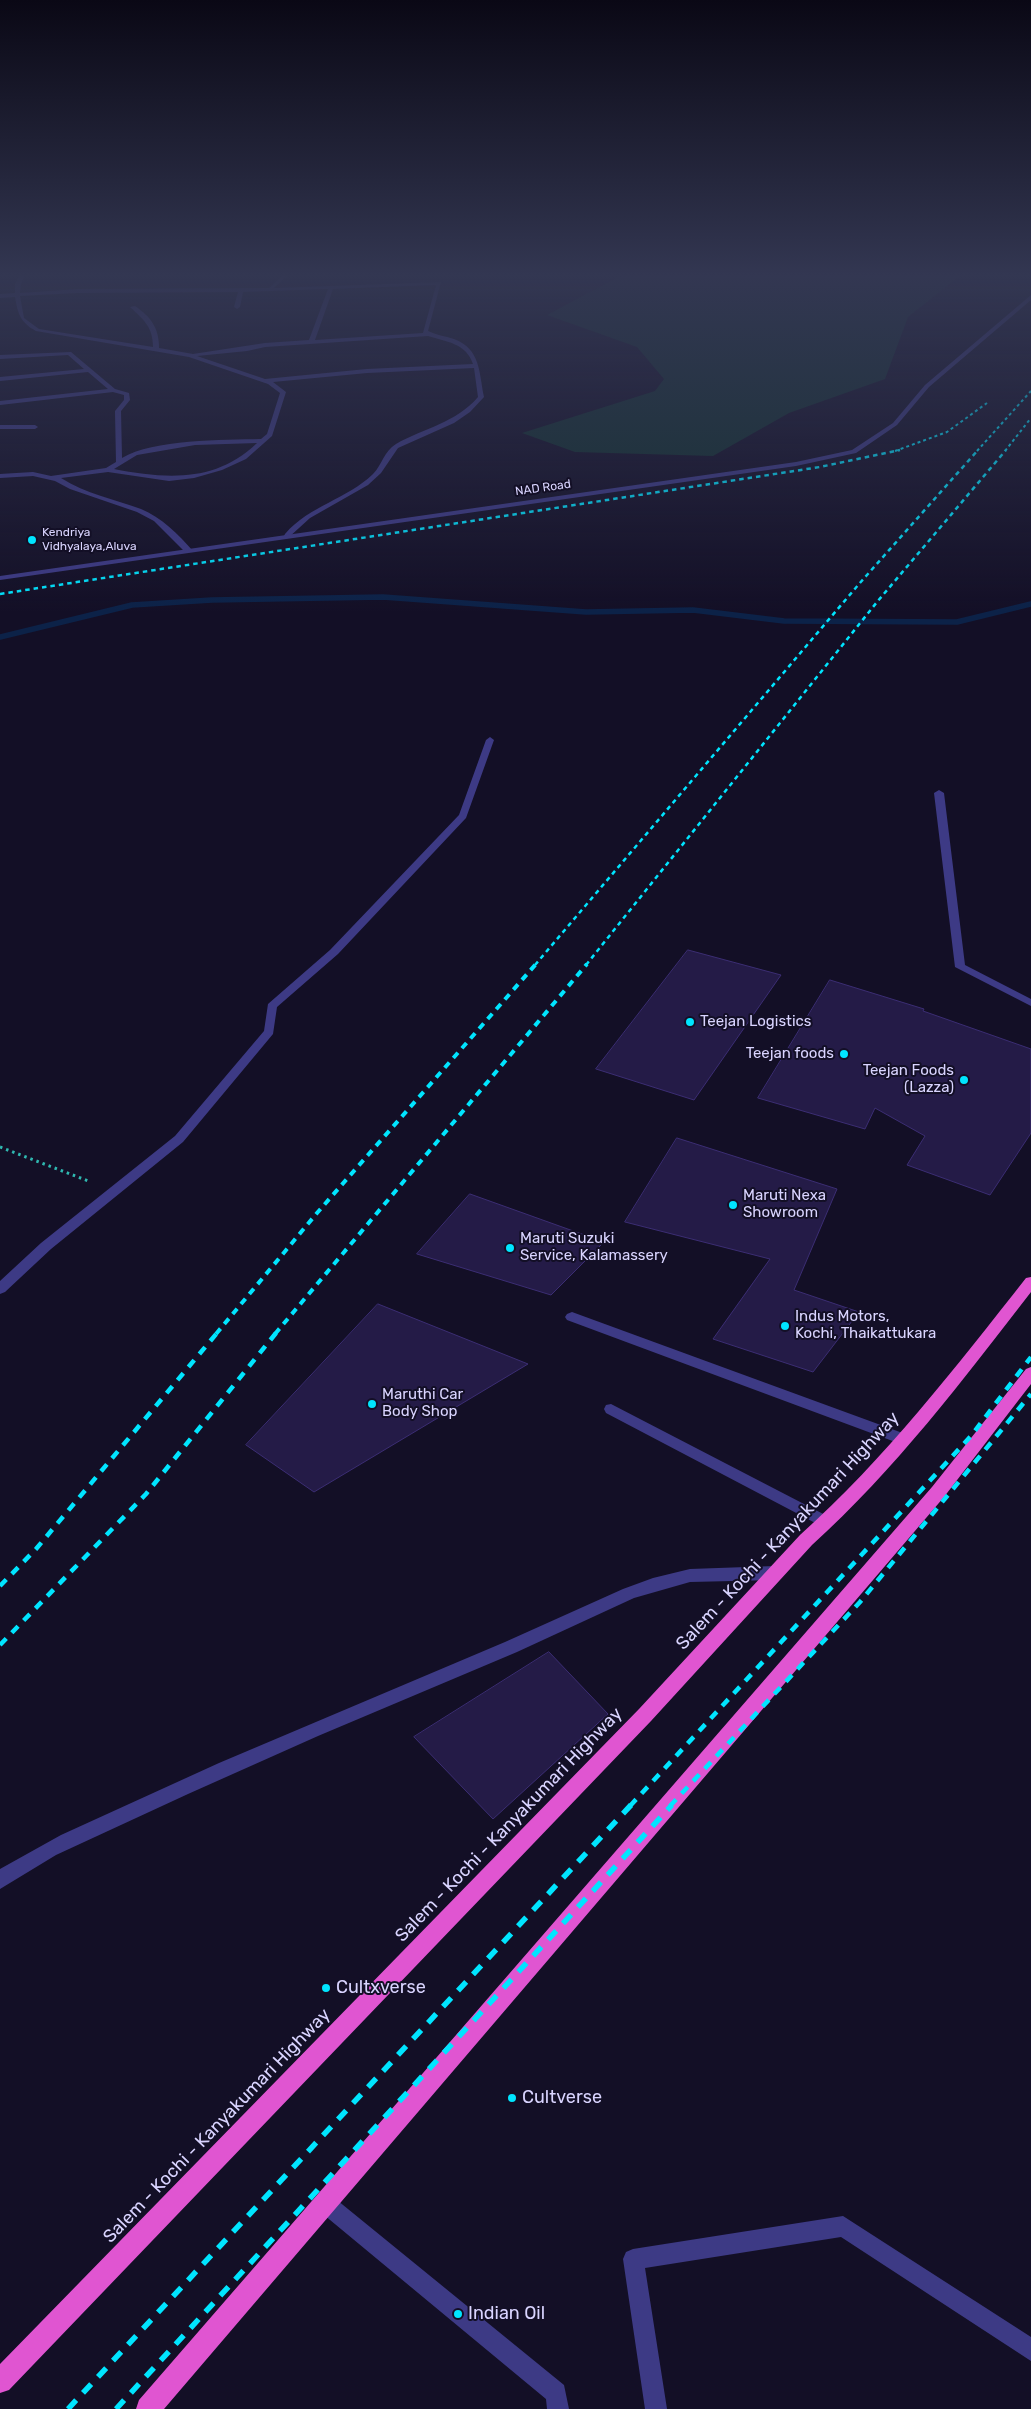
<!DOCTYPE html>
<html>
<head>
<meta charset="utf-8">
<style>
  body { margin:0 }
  canvas { display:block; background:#130f26 }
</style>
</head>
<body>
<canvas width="1031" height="2409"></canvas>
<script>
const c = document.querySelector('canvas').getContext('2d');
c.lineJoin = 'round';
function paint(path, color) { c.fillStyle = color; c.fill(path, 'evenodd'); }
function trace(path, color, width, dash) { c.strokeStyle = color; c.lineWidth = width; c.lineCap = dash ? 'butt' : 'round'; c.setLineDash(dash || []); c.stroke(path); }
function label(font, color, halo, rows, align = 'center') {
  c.font = font + ' Rubik,sans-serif'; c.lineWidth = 4; c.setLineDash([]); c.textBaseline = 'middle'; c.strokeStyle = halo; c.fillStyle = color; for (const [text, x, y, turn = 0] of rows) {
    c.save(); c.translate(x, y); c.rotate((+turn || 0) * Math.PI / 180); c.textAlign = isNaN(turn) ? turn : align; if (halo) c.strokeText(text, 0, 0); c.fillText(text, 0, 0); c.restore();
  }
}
const green = new Path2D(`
  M622,275H961L908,317L885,379L789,413L713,456L575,452L522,433L655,391L664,379L637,347L547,315Z`);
const stream = new Path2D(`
  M0,637L132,605L212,600L383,597L586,612L693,610L784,621L957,622L1031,604`);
const building = new Path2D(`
  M688,950L781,975L694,1100L596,1069Z
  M830,980L924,1009L923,1011L1031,1049V1133L990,1195L907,1165L925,1136L875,1108L865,1129L758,1098Z
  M677,1138L837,1189L794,1290L859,1312L813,1372L713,1339L770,1259L625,1222Z
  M470,1194L604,1242L551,1295L417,1254Z
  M378,1304L528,1364L314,1492L246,1445Z
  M549,1652L608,1714L493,1819L414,1737Z`);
const path = new Path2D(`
  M0,1147L91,1182`);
const service = new Path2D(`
  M0,425H35L38,427L35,429H0Z
  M939,790L944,793L965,965L1031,999V1006L955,967L934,793Z
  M325,2193L332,2196L564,2385L569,2409H547L546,2399L318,2210L315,2203L318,2196Z`);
const minor = new Path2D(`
  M20,275H25L21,284L20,293L77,289L269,288L283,275H288L274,288L441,282L428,331C436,335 445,336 454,339C481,349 479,373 484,397L470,412L454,423L398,448L381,473L368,485L310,518L288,538L284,536L285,534C310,505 346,500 373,474C382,465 384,451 396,444C424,428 456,423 478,397L474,368L367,373L273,382L286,392L272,436L246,459L222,470L194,478L169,481L108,472L61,478C86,494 114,499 141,509C161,517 179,535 193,551L186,553L154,521L137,512L70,489L55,481L33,476L0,478V474L33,472L51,476L106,468L116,462L115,411L124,400V395L113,392L0,405V401L108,389L88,372L0,381V377L84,369L68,355L0,359V355L71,352L115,389L129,393L130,400L121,411L122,458C153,439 224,440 261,439L267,434L280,393L268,384L189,357L36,331C20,322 18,314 15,297L0,298V294L15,293V284ZM436,285L423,333L315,340L333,289ZM328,289L309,340L265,343L193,354L159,348C159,328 151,317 135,306L130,307C144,320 153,327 153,347L39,329L24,318L20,296L77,293L238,292L234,307L237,309L240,307L243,292ZM428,336C447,342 466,343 473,364L367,369L265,379L197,356L247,351L265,347ZM257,443C216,483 166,479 114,469L137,455L195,445Z
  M490,737L494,740L466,818L338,954L277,1007L273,1034L183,1142L51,1249L5,1292L0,1294V1281L41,1243L175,1136L264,1031L268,1004L330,950L459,815L486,740Z
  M572,1312L908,1435L910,1439L908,1443L903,1445L898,1443L567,1320L565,1317L567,1314Z
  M611,1404L831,1518L834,1522L831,1526L826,1528L821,1526L606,1413L604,1409L606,1405Z
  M775,1566L780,1568L783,1573L780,1578L775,1580L690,1582L634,1598L517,1652L318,1736L188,1794L56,1855L0,1889V1869L61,1835L219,1763L505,1642L623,1589L653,1578L690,1569Z
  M843,2216L1031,2337V2361L841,2237L645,2268L667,2409H645L623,2259L626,2252L633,2249Z`);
const tertiary = new Path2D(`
  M1031,295V300L929,387L897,425L856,453L796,466L0,580V576L796,462L852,450L893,423L925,385Z`);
const trunk = new Path2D(`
  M1031,1277V1292C963,1380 895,1470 812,1545L651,1721L9,2390L0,2393V2364L639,1709L800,1535C885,1459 955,1368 1026,1278Z
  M1031,1367V1384L944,1497L164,2409H136L139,2400L932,1487L1026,1369Z`);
const railFar4 = new Path2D(`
  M895,451L947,432L987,403
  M977,451L1031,391
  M1005,451L1031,418`);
const railFar3 = new Path2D(`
  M0,594L820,467L900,450
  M535,965L859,584L978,450
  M586,965L877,602L1006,450`);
const railFar2 = new Path2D(`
  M216,1334L317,1213L536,964
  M275,1334L587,964`);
const railFar1 = new Path2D(`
  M0,1586L36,1549L217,1333
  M0,1645L146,1494L276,1333
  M630,1806L971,1436L1031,1357
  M670,1806L860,1602L1031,1394`);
const rail = new Path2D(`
  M68,2409L631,1805
  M116,2409L672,1805`);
const markers = [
  [32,540,5,"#00e5ff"],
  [690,1022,5,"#00e5ff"],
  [844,1054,5,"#00e5ff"],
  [964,1080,5,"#00e5ff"],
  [733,1205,5,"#00e5ff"],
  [510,1248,5,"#00e5ff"],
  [785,1326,5,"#00e5ff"],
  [372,1404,5,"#00e5ff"],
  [326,1988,5,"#00e5ff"],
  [512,2098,5,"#00e5ff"],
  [458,2314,5,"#00e5ff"]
];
const farStreetnames = [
  ["NAD Road",543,488,-8]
];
const farPoinames = [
  ["Kendriya",42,533],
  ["Vidhyalaya,Aluva",42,547]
];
const poiNames = [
  ["Teejan Logistics",700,1022],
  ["Teejan foods",834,1054,"right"],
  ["Teejan Foods",954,1071,"right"],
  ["(Lazza)",954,1088,"right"],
  ["Maruti Nexa",743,1196],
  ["Showroom",743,1213],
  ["Maruti Suzuki",520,1239],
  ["Service, Kalamassery",520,1256],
  ["Indus Motors,",795,1317],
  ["Kochi, Thaikattukara",795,1334],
  ["Maruthi Car",382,1395],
  ["Body Shop",382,1412]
];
const nearStreetnames = [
  ["Salem - Kochi - Kanyakumari Highway",788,1531,-47],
  ["Salem - Kochi - Kanyakumari Highway",509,1825,-46],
  ["Salem - Kochi - Kanyakumari Highway",217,2126,-46]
];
const nearPoinames = [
  ["Cultxverse",336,1988],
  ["Cultverse",522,2098],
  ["Indian Oil",468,2314]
];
paint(green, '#12302f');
trace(stream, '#0c2248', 5.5);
paint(building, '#241b47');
trace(building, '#3b2d73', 1);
trace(path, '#2fb8b0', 3, [2.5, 4]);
paint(service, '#3d3a85');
paint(minor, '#3d3a85');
paint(tertiary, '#3d3a85');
paint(trunk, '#e055d1');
trace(railFar4, '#00e5ff', 2, [3, 3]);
trace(railFar3, '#00e5ff', 2.5, [4.5, 4]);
trace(railFar2, '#00e5ff', 4, [7, 6]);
trace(railFar1, '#00e5ff', 4.5, [9, 8]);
trace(rail, '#00e5ff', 5.5, [12, 10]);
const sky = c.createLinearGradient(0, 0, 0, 612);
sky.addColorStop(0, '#0a0815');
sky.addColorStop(0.45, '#333752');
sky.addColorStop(1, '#33375200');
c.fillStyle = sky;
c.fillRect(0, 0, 1031, 612);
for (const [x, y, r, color] of markers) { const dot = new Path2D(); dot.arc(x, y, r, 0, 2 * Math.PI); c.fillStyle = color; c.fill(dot); trace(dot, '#130f26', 2); }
label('12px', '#d9d4ff', '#130f26', farStreetnames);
label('12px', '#d9d4ff', '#130f26', farPoinames, 'left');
label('15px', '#d9d4ff', '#130f26', poiNames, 'left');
label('18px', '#d9d4ff', '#130f26', nearStreetnames);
label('18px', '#d9d4ff', '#130f26', nearPoinames, 'left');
</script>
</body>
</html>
